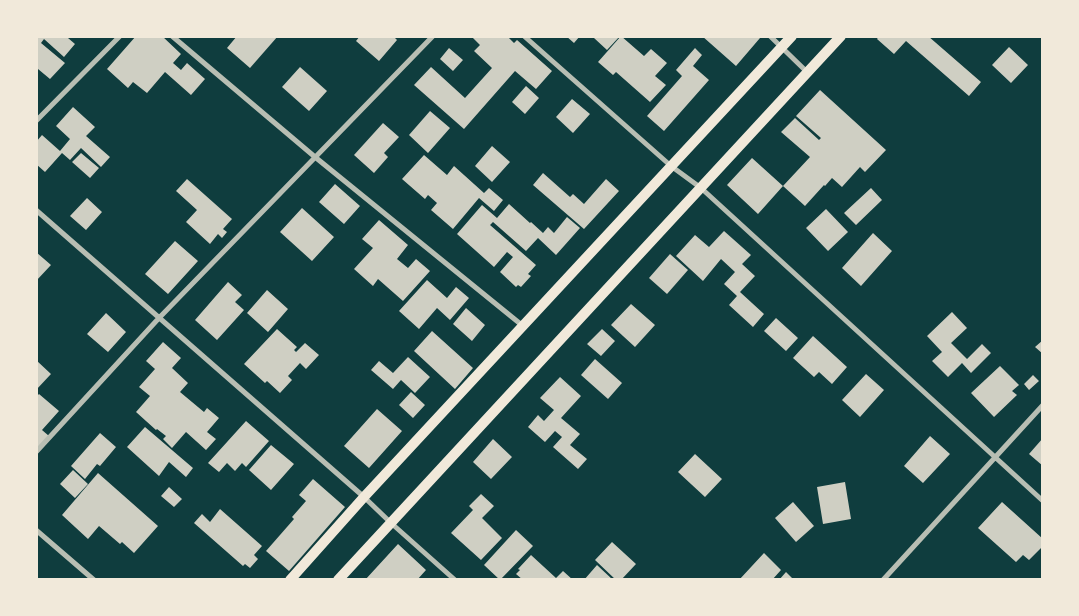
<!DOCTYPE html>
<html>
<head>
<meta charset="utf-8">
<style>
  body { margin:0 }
  #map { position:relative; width:1079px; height:616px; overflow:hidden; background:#0f3d3e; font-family:"Source Sans 3",sans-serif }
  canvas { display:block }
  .frame { position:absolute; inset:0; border:38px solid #f1e9da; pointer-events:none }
</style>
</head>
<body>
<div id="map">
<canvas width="1079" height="616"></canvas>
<div class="frame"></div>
</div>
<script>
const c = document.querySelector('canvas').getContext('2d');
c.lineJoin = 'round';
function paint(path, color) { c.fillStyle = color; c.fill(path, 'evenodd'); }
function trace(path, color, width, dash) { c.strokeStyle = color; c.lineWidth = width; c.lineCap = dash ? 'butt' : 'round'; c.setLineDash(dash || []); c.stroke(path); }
const building = new Path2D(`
  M36,36L42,37L43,36H70L68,38L75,44L64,57L44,39L41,43L65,63L50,79L38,69L36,71Z
  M136,36H162L181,54L173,63L181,70L187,63L205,79L191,95L165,72L147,93L133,82L128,88L107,69Z
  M237,36H278L250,68L227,48Z
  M360,36H393L397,40L379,61L356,41Z
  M471,36H507L514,43L517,40L552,71L536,89L515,71L464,129L414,85L431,67L465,98L492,68L474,51L480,45Z
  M566,36H580L574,43Z
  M596,36H620L607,50L594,38Z
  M621,36L644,56L651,49L667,63L655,76L666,85L650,102L616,72L613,75L598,62Z
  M702,36H758L760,38L736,66Z
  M879,36H928L981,82L969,96L906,41L894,54L877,39Z
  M1009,47L1028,65L1011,83L992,65Z
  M449,48L463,60L453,71L440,59Z
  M695,48L702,55L693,66L709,80L664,131L647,116L682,76L676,70Z
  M300,67L327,91L309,111L282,87Z
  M526,86L539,98L525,114L512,102Z
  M820,90L886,150L865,172L860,167L842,187L832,178L825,186L824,185L805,206L783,186L810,157L781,132L795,118L819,140L821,138L796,116Z
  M572,99L590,114L573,133L556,117Z
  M73,107L95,127L86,136L110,157L101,167L81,148L70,160L62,153L45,172L36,164V142L42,135L60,151L70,139L56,126Z
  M430,111L450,128L428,153L409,135Z
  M383,123L399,137L384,153L388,157L374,173L354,155Z
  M492,146L510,162L492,182L475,166Z
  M81,153L99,168L90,178L72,162Z
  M424,155L447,175L454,166L484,193L489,188L503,200L494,211L479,198L453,229L431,210L437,203L428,195L425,199L402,179Z
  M752,158L783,186L758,214L727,185Z
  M543,173L570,197L573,194L584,204L606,179L619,191L584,229L533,185Z
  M187,179L232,219L223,229L227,232L222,238L218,234L210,244L186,222L197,210L176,191Z
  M335,184L360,206L344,224L319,202Z
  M871,188L882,200L856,225L844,213Z
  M87,198L102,212L86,230L70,216Z
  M509,204L530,223L531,222L543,233L548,227L554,233L567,217L580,228L556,255L538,238L526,251L493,222L490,225L536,265L528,274L531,276L521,287L518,285L516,287L500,272L513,257L507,252L494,267L457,234L482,205L497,218Z
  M302,208L334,237L312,261L280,232Z
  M826,209L848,232L828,251L806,228Z
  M379,220L408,245L397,259L408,268L416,259L430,271L403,301L378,279L373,286L354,269L373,248L362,239Z
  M724,231L751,255L742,264L755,276L740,292L764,314L753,327L729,305L737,296L724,284L735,272L721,259L703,281L676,256L695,235L709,247Z
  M873,233L892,251L861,286L842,268Z
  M175,241L198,261L168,294L145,274Z
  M36,252L51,265L36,281Z
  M670,254L688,270L667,294L649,278Z
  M427,280L447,298L456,287L469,298L450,320L437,308L419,329L399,311Z
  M228,282L242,295L235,302L244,310L217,340L195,320Z
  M267,290L288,309L268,332L247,313Z
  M631,304L655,325L635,347L611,325Z
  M466,308L485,325L472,341L453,324Z
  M952,312L967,328L951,343L967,359L982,344L991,353L971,373L962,363L948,377L932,361L942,352L927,336Z
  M106,313L126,332L108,352L87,334Z
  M776,318L798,338L786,351L764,331Z
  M277,329L297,347L294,350L296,352L305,343L319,355L306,369L300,363L288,376L292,380L280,393L267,381L265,383L244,364Z
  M602,329L615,341L601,356L587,344Z
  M432,331L473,368L455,389L414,351Z
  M813,336L847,367L832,384L819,372L814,377L793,358Z
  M1043,340V354L1035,347Z
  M163,342L181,358L172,368L188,383L180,392L204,412L207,408L219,418L207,432L216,439L206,450L186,432L172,448L163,439L166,436L157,429L156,430L136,412L150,396L139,387L155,369L146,361Z
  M408,357L430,377L415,393L401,380L393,389L371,370L379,361L393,373Z
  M595,359L622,383L608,399L581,375Z
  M36,360L51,374L36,390Z
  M1000,366L1019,385L1012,391L1017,395L994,417L971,393Z
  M866,374L884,390L860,417L842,400Z
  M1033,375L1039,381L1029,390L1024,384Z
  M560,377L581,396L561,418L580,434L570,445L587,459L578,469L553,447L562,437L555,431L545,442L528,427L538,415L544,421L554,410L540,398Z
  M411,392L425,405L413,418L399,405Z
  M39,394L59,411L42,430L49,436L36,449V397Z
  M377,409L402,431L369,468L344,446Z
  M246,421L269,441L246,467L242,463L235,471L227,463L219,472L208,463Z
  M145,427L193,468L186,477L169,462L159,476L127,447Z
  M100,433L116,447L100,466L97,464L85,479L71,466Z
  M930,436L950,454L923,483L904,466Z
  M1043,438V466L1029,454Z
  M493,439L512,457L491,479L473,462Z
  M271,445L294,464L271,490L249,470Z
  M695,454L722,479L705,497L678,472Z
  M73,470L88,484L75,498L60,484Z
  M98,473L158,526L134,553L122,542L120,544L99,526L88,539L62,515Z
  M313,479L345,507L289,571L266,551L294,519L292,517L306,501L299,495Z
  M845,482L851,519L823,524L817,487Z
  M169,487L182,499L174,507L161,496Z
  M481,494L494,506L482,518L502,538L481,560L451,533L473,510L469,506Z
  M793,502L814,526L796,542L775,518Z
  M1002,502L1043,539V546L1029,560L1023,555L1016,562L978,528Z
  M220,509L262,546L254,555L258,559L250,568L245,564L243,566L194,523L202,514L210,522Z
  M516,530L533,546L500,580L484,565Z
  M612,542L636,564L621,580H616L595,560Z
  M398,544L426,570L417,580H365Z
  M764,553L781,570L772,580H739Z
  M531,555L556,578L563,571L573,580H523L516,574L520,570L518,569Z
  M597,565L613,580H584Z
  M786,572L794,580H779Z`);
const minor = new Path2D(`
  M172,36L315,157L523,326
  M524,36L671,166L701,188L1043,501
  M770,36L807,72
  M36,121L120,36
  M36,210L364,497L391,523L455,580
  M36,452L159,318L433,36
  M36,530L94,580
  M883,580L1043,405`);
const secondary = new Path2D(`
  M290,580L364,497L792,36
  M338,580L841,36`);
paint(building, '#cfcfc3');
trace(minor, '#b8beb3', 5);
trace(secondary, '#f1e9da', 10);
</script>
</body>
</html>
